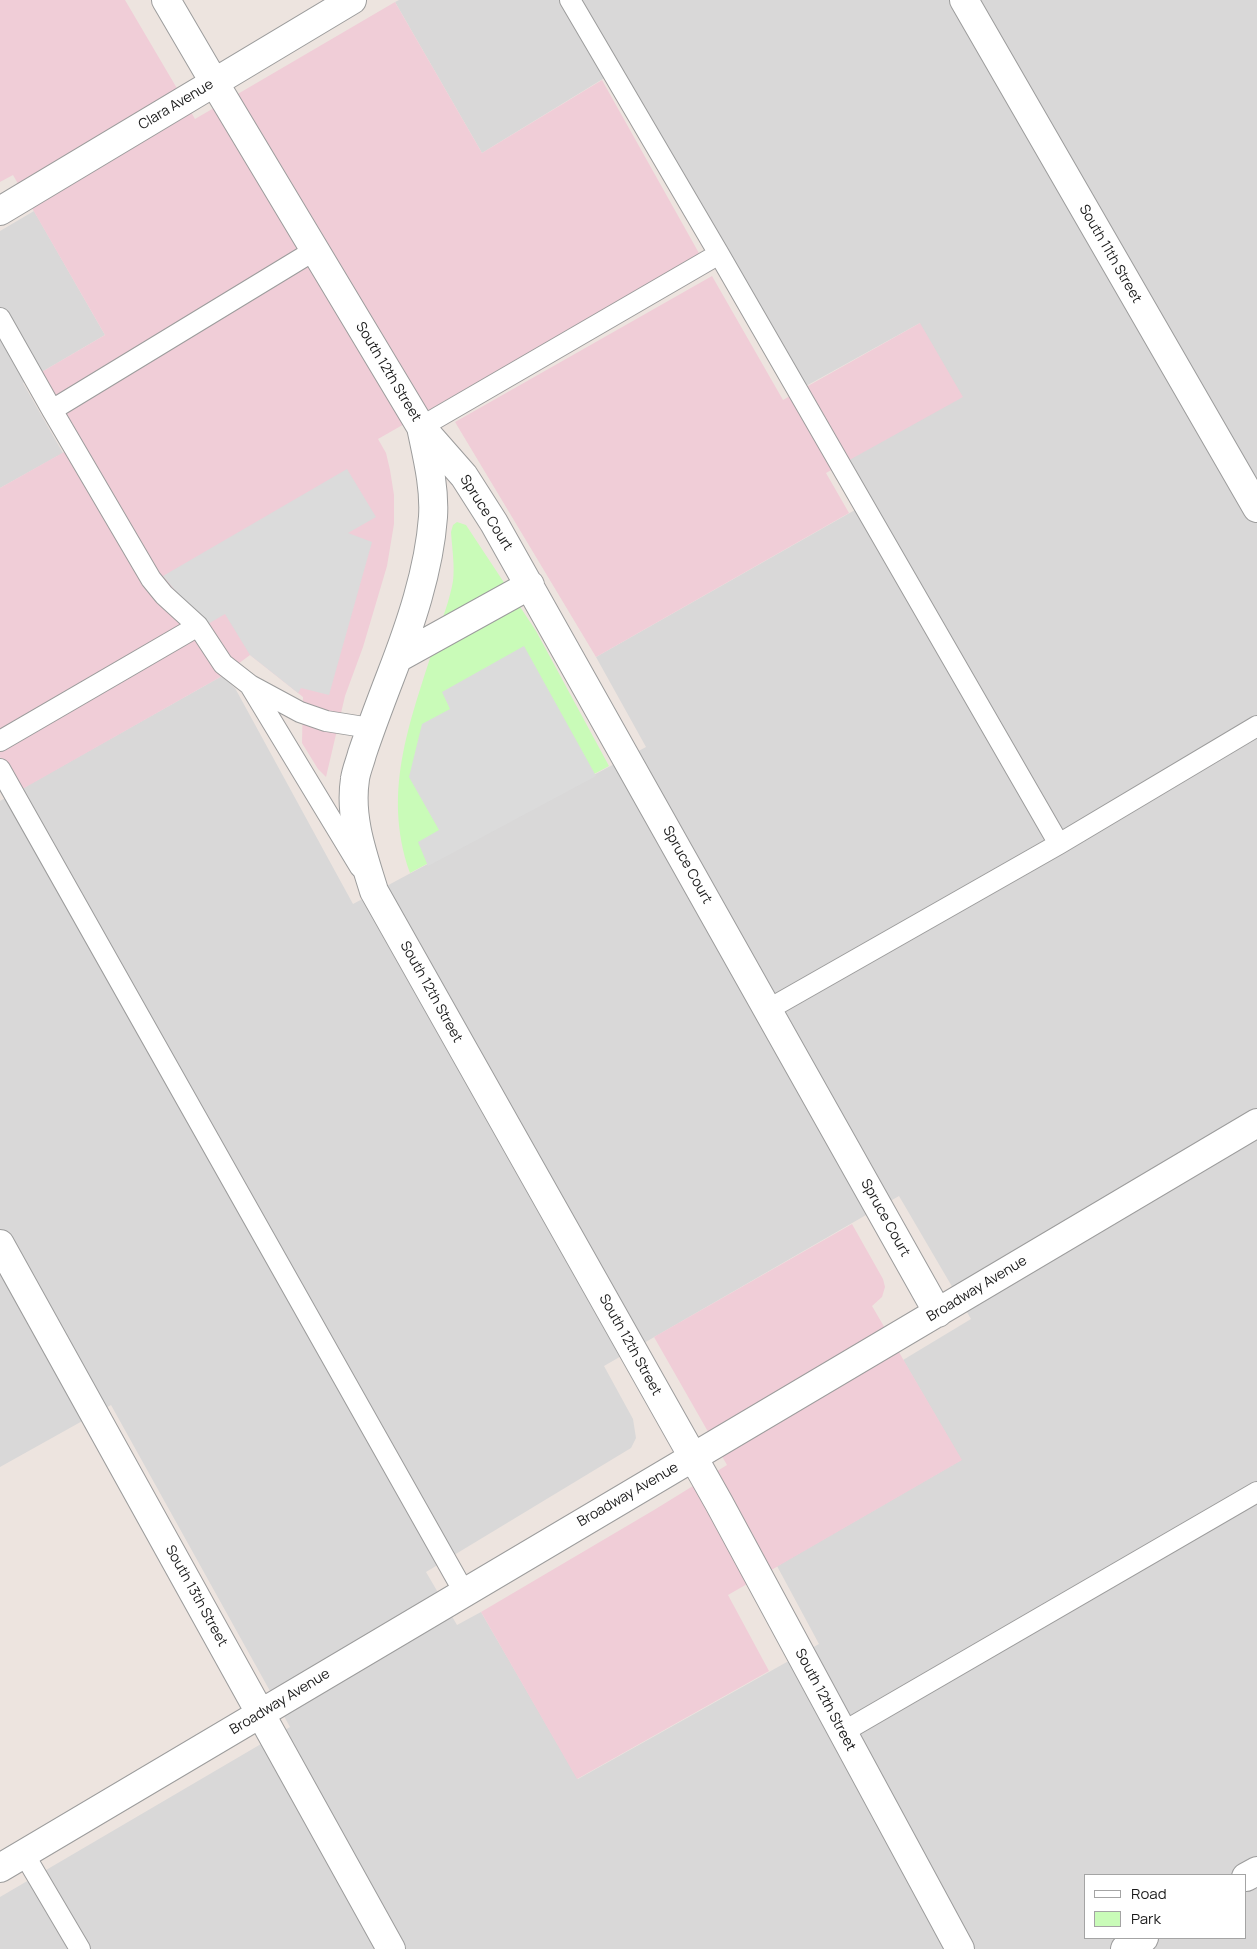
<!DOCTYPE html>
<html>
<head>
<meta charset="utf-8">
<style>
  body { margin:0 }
  #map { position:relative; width:1257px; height:1949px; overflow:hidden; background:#ede4df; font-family:Manrope,sans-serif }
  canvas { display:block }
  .legend { position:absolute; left:1084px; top:1874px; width:162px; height:65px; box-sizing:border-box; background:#fff; border:1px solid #a4a4a4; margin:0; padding:6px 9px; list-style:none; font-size:15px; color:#1b1b1b }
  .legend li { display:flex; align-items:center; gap:10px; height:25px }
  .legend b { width:25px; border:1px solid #a4a4a4 }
</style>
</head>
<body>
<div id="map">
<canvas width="1257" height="1949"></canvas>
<ul class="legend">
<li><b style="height:6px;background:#fff"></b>Road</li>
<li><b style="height:14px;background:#c9fbb8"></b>Park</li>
</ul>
</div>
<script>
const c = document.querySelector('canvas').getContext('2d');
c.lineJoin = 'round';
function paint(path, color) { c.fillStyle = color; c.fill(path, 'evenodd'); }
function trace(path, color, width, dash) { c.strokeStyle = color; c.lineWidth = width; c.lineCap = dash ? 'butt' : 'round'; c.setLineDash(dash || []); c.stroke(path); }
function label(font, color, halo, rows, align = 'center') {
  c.font = font + ' Manrope,sans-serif'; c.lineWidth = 4; c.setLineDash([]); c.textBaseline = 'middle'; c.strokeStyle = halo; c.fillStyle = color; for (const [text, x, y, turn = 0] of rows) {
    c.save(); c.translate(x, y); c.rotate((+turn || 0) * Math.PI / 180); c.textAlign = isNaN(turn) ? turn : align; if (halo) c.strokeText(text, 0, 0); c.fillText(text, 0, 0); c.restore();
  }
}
const residential = new Path2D(`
  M399,0H1257V1949H0V1897L290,1727L111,1405L0,1467V801L222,676L235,688L353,904L646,747L596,657L869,502L846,461L920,323L806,386L619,69L482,153L395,2ZM899,1196L971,1319L903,1360L961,1460L777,1566L819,1644L578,1779L481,1612L457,1625L426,1572L631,1448L636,1438L633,1419L604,1366ZM1086,1875H1246V1938H1086Z
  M34,211L105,335L23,383L63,453L0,488V231Z`);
const commercial = new Path2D(`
  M0,0H125L195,119L395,2L482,153L602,80L700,255L378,439L386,453L390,470L394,495V524L387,566L363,647L345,696L326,777L318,769L302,743L303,697L250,655L222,676L19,791L0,757V488L80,443L40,373L105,335L13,175L0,182Z
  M712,276L783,400L920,323L963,397L826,473L849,513L596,657L455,422Z
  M852,1224L883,1279L885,1287L882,1297L872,1306L962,1460L728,1595L769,1671L577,1779L481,1612L654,1510L727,1465L654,1337Z`);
const park = new Path2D(`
  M457,522L466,525L536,631L609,766L410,873C380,788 413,715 438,633C443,616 450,599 453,581C455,566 452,548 451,532L453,525Z`);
const parking = new Path2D(`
  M347,469L376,517L348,533L372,542L329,695L301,688L298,693L250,655L225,614L208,624L194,613L163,576Z
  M524,646L596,776L428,866L418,842L439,830L409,777L422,724L450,709L442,692Z`);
const lane = new Path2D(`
  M570,0L719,254L1059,844
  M0,318L52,410L151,579L164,595L198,626L223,664L250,685L300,712L326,721L370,728
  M52,410L315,250
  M421,427L719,254
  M251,687L360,867
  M0,741L198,626
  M0,769L464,1592
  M769,1009L1059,844L1257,726
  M843,1732L1257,1492
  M24,1854L80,1949`);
const street = new Path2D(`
  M166,0L214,82L421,427C427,456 435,487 433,517C429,571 410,626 391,675C381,701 371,727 362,754C360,762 356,771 355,779C349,818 363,855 374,891L719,1503L960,1949
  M964,0L1257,508
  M0,211L352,0
  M421,427L464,476L494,523L938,1313
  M398,658L530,585
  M0,1244L391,1949
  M0,1868L1257,1123
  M1246,1877L1257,1871
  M1125,1949L1144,1938`);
const streetNames = [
  ["Clara Avenue",176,105,-31],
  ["South 11th Street",1110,254,60],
  ["South 12th Street",388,372,59],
  ["Spruce Court",486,513,58],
  ["Spruce Court",687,865,61],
  ["South 12th Street",431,992,61],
  ["Spruce Court",885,1218,61],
  ["Broadway Avenue",977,1289,-31],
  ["South 12th Street",630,1345,61],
  ["Broadway Avenue",628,1495,-30],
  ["South 13th Street",196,1596,61],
  ["South 12th Street",825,1700,62],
  ["Broadway Avenue",280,1702,-31]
];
paint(residential, '#d9d8d8');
paint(commercial, '#f0cdd7');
paint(park, '#c9fbb8');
paint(parking, '#dbdbdb');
trace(lane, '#9c9c9c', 22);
trace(street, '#9c9c9c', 30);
trace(lane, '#fff', 20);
trace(street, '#fff', 28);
label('14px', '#1b1b1b', '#fff', streetNames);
</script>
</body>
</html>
